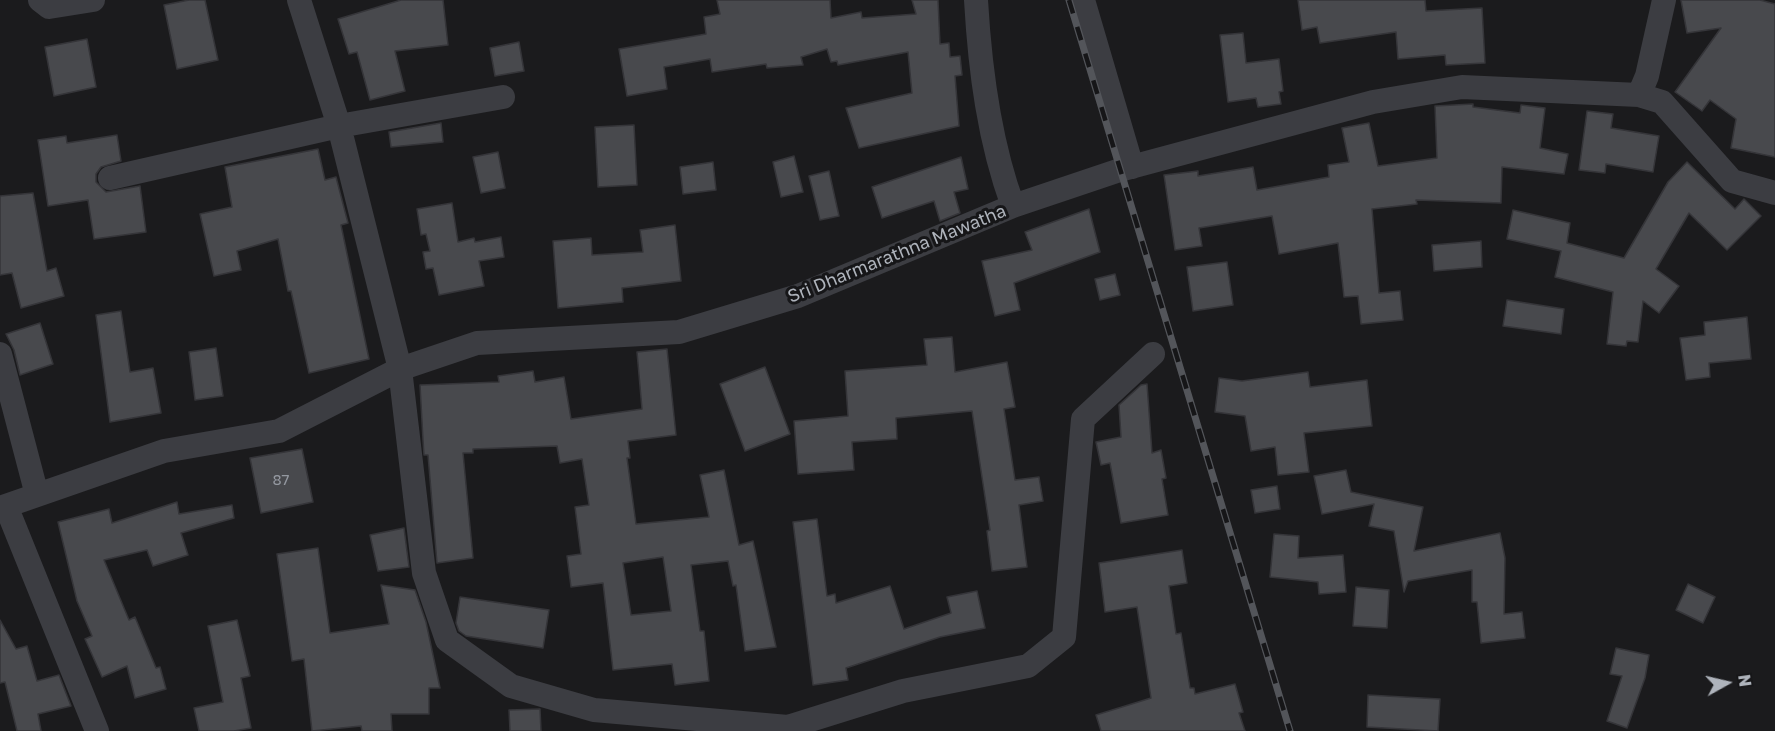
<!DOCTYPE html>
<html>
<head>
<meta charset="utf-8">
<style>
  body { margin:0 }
  #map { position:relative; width:1775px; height:731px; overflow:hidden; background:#1b1b1d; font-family:"Golos Text",sans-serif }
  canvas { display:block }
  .north { position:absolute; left:1697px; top:653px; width:60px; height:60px; -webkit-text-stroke:4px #161618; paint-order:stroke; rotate:82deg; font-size:16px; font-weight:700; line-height:24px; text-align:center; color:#aeb3bb }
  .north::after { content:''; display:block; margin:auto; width:21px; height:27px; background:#aeb3bb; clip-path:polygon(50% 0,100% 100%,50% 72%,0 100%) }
</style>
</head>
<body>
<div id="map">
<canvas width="1775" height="731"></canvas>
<div class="north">N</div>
</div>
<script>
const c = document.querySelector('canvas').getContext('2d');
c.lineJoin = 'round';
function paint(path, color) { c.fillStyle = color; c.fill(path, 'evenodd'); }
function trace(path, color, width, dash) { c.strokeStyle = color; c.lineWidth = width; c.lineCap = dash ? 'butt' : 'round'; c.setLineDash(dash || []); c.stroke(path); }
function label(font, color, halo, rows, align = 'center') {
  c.font = font + ' "Golos Text",sans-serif'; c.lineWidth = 6; c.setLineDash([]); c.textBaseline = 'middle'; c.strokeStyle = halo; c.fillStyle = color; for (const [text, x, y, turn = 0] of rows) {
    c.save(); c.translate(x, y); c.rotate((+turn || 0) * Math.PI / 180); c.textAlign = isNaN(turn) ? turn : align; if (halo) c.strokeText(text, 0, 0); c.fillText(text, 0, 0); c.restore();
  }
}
const building = new Path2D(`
  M189,0H205L218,60L177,69L164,5Z
  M401,0H443L448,45L395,51L405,91L370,100L357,52L349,54L338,19Z
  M717,0H830L831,18L861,12L862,18L916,14L912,0H938L940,44L949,43L950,57L960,56L962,75L955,76L959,126L859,148L846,108L912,93L908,52L838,65L837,61L831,62L827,49L801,57L803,65L767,68L766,64L712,72L710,59L664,67L667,89L627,96L619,49L706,34L704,17L720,14Z
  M1298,0H1425L1426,11L1482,8L1485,63L1446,65L1445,55L1398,59L1396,32L1320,43L1317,27L1302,30Z
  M1681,0H1760L1775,4V157L1731,148L1736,119L1710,100L1702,111L1675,92L1721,28L1687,33Z
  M1243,33L1246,63L1279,59L1283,91L1279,92L1281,104L1258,107L1256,98L1228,102L1220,35Z
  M87,39L96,87L54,96L45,47Z
  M519,42L524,71L495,76L490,48Z
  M1473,104V107L1520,113L1521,105L1545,108L1540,148L1568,154L1564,174L1502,167L1501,203L1416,200L1417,204L1372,209L1379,293L1400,291L1403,320L1361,324L1358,296L1344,297L1338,243L1279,254L1272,216L1199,228L1202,246L1175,250L1164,175L1198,171V176L1253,167L1257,190L1329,177L1328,165L1349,162L1342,128L1369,123L1378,166L1437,158L1435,106Z
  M1587,111L1613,114L1611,128L1659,136L1653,172L1606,164L1605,173L1579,170Z
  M441,123L443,142L391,147L389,132Z
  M634,125L637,185L598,187L595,127Z
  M117,135L121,161L101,167L96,174V182L106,192L140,186L146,232L94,239L88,200L48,206L38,140L66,136L67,143Z
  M318,149L325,180L336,177L348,223L341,225L369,359L309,373L291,291H288L278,239L237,251L241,270L214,276L200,214L232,207L225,167Z
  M498,152L505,188L481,193L473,157Z
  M794,156L803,192L781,197L773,162Z
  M961,157L968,189L954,192L960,213L940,221L934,201L882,218L872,187Z
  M713,162L716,190L683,194L680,167Z
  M1687,162L1735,209L1744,199L1761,216L1727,250L1689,213L1656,269L1679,286L1659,313L1643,301L1638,342L1627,341L1626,346L1607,344L1613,292L1555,277L1561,251L1507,239L1513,210L1570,223L1567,243L1624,258L1668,182Z
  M829,171L839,216L820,220L809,176Z
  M33,193L47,271L56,268L64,296L21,308L12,273L0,275V196Z
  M452,203L458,242L474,238L475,242L501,237L504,257L479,261L484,286L439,295L433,268L426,269L423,252L430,251L426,234L421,235L417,209Z
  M1089,209L1100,252L1014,283L1020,310L995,316L982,261L1032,250L1025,232Z
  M675,225L681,281L622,288L623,302L558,308L553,241L591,238L592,255L643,252L640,230Z
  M1481,241L1482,267L1434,271L1432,245Z
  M1227,262L1233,305L1193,311L1187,267Z
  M1115,274L1120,295L1100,300L1095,279Z
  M1507,300L1564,309L1561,334L1503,326Z
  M121,311L130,372L153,368L161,413L110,422L96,315Z
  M1747,317L1751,359L1709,363L1710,377L1686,380L1680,338L1705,335L1704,322Z
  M40,323L53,364L20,375L14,350L6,334Z
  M952,337L955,372L1007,362L1015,407L1004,409L1015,480L1039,477L1043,501L1019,505L1027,567L992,571L987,531L990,530L972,411L896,418L897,439L852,442L854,470L798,474L794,421L848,416L845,371L927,365L924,339Z
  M216,348L223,396L195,400L189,352Z
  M667,349L676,435L628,441L630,458H627L636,524L709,517L700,475L724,470L739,545L753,541L776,647L745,651L736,585L733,586L728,561L691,565L700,631H704L709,681L675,685L672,664L613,670L603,583L571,587L567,556L581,554L575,507L589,505L582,459L560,463L557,446L473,449V453H463L473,558L437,563L428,455H424L423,440L420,385L499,382L498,376L533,371L535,382L564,377L571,419L642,409L637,352ZM663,557L671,611L631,615L623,563Z
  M765,367L790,434L745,451L720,384Z
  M1308,372L1310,387L1367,380L1372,426L1304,433L1309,472L1278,475L1275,447L1251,451L1245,416L1215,412L1219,378L1242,381Z
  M1147,384L1152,453L1161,450L1166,478L1162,479L1168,515L1121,523L1110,463L1101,465L1096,442L1121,437L1119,405L1141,385Z
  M302,449L313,502L261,513L250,458Z
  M1346,470L1351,492L1423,507L1414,551L1500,533L1505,558L1504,614L1522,612L1525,638L1481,643L1477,602H1472V570L1408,581L1404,592L1394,531L1369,526L1374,504L1322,514L1314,476Z
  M1277,486L1280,509L1255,513L1251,490Z
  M177,502L179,514L232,505L234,518L181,533L188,555L153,566L147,550L104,560L129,620L135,617L156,668L160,667L166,689L135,698L127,666L102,677L85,639L92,636L77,601L58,522L109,509L112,523Z
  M817,519L827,596L835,594L836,603L890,586L904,629L951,613L947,597L977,591L985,628L940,637L846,668L848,680L813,685L793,522Z
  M404,528L409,567L378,571L370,535Z
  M1274,534L1299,536L1298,558L1343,555L1346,592L1319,594L1318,582L1270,577Z
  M318,548L330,633L389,624L381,585L415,590L426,622L440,688H429V714H391L392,731H362L361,726L312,731L304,659L292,661L277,554Z
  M1182,550L1187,583L1169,586L1176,634L1181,633L1190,688H1194L1195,694L1235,684L1243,712L1239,713L1245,731H1101L1096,715L1151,698L1137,607L1105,612L1099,563Z
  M1688,584L1715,597L1703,623L1676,610Z
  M1356,587L1389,590L1387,628L1353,626Z
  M460,597L549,610L543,648L466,636L459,631L456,623Z
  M0,620L16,649L27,646L37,681L59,675L71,706L38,714L41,731H17L5,682L0,683Z
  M237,620L250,676L241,678L251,728L234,731H199L194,708L223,702L208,626Z
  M1616,648L1649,655L1645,678L1627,728L1607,721L1622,676L1610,674Z
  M1368,695L1440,699L1438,731L1367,727Z
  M540,709L541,731H510L509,710Z`);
const street = new Path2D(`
  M40,0L49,7L93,0
  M299,0L339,126L400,369L424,573L447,640L511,686L594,710L788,727L903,691L1028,666L1064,637L1083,419L1153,354
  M976,0C980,70 989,141 1013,206
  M1083,0L1132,167
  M1639,95L1647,76L1664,0
  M110,178L339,126L503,97
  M0,354L37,495
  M6,506L97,731
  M0,508L164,451L279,431L400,369L477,343L679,332L798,296L1013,206L1120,170L1373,102L1462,87L1639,95L1662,102L1732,181L1775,193`);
const rail = new Path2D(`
  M1069,0L1290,731`);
const numberNames = [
  ["87",281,480]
];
const streetNames = [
  ["Sri Dharmarathna Mawatha",897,254,-22]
];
paint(building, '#48494d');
trace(building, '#353539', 1.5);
trace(street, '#3c3d42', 24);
trace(rail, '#53555a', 7);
trace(rail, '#161618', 4.5, [14]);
label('15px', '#9498a0', null, numberNames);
label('18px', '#aeb3bb', '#161618', streetNames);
</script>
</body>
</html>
